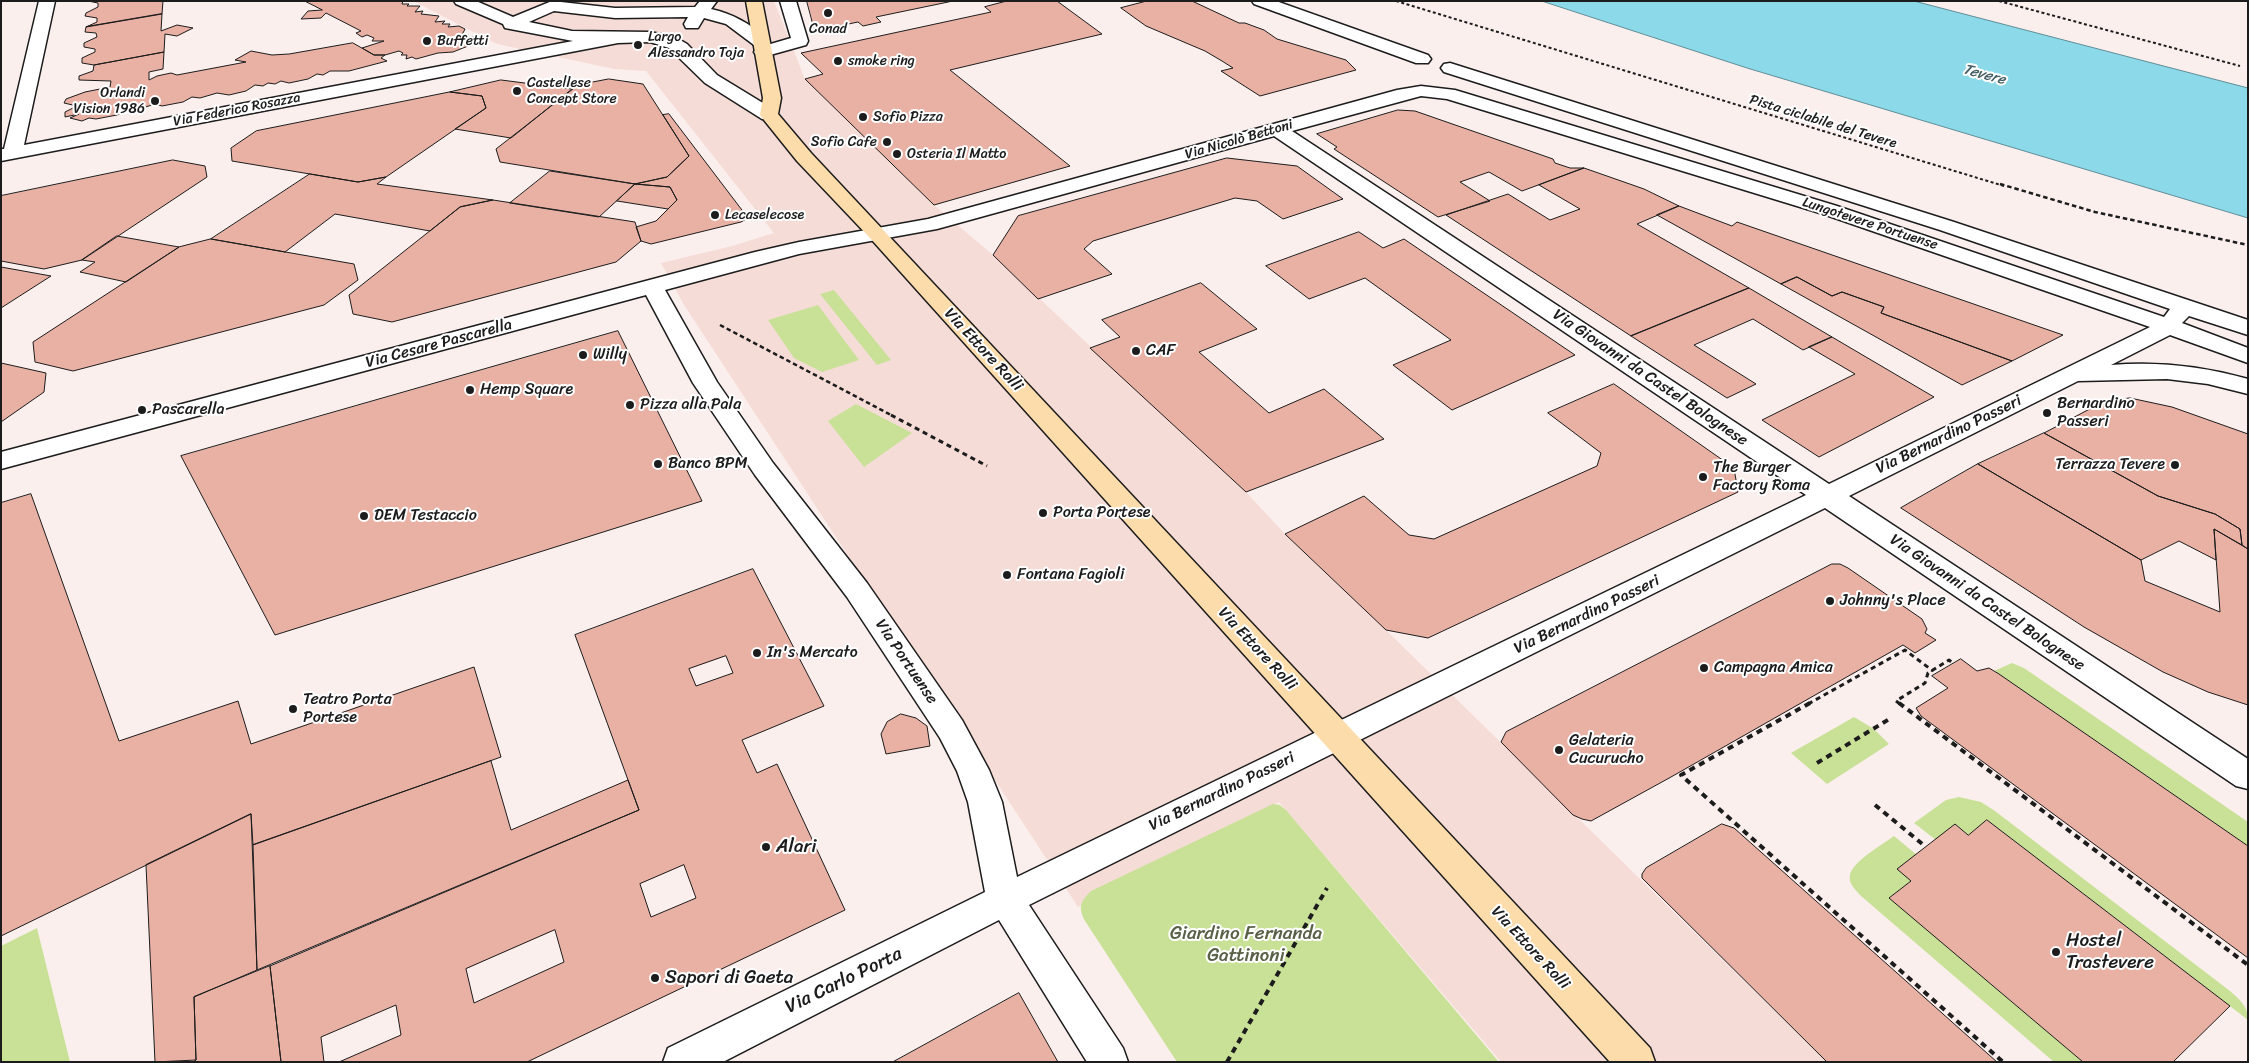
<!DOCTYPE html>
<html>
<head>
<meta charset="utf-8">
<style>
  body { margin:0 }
  #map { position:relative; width:2249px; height:1063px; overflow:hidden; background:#fbefed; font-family:Sriracha,sans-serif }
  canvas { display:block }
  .frame { position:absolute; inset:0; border:2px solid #1c1c1c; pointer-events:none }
</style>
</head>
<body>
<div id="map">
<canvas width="2249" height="1063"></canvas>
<div class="frame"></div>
</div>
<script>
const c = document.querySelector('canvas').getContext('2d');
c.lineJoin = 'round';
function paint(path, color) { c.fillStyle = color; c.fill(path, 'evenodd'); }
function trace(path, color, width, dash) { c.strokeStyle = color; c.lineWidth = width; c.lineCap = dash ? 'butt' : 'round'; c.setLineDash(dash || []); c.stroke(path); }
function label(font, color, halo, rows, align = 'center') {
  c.font = font + ' Sriracha,sans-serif'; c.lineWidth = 4; c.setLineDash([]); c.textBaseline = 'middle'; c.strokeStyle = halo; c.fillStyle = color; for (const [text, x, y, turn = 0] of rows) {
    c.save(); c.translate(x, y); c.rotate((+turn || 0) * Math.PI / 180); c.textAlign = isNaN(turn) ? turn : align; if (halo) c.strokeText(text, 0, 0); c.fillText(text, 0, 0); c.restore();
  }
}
const built = new Path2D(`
  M413,1H774L805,79L934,205L993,255L1246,492L1285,534L1386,630L1827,1062H1501L1279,802L1078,907L684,305L661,263L732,246L774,233L646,71L614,69L497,44Z`);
const green = new Path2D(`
  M834,290L891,360L877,365L820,294Z
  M818,305L859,360L822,372L794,358L768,320Z
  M856,404L912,433L864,467L828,421Z
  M2012,663L2024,668L2248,822V846L1994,671Z
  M1854,717L1874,729L1889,744L1827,784L1791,753Z
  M1959,797L1981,802L1995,811L2230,991C2240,1000 2248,1006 2248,1020L1987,820L1968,835L1955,825L1936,840L1914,823L1946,800Z
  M1273,804L1280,805L1286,810L1499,1062H1177L1085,921C1078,907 1080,902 1091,891Z
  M1894,836L1917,855L1911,881L1890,898L2083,1062H2054L1861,896C1856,890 1848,884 1850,875C1852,862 1883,844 1894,836Z
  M37,928L70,1062H1V946Z`);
const water = new Path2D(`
  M1542,1H1914L2248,88V218L1747,68Z`);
const building = new Path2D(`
  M163,1L162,14L86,27L97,22V18L85,16L86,13L98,7V3L88,1Z
  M305,1H403L402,4H409L407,6H420L415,12L423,11L421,14L439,16L435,22L445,21L442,24H450L448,27L459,26L465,29L462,35H469L467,37L481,36L478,42L453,52L438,53L416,59L412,57L406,59L407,55H401L403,53L399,51L385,55H374L362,48L384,41H372L374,38L367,35L362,37L356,33L361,31L326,13L321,18L301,19L308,11L322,10Z
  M807,1H953L876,17L881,22L863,26L858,22L815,31Z
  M1007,1H1057L1102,34L950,70L1070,166L934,205L805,79L823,74L801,53L991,12L985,7Z
  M1147,1H1192L1239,23H1245L1264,30L1277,39L1346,60L1356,70L1260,96L1221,71L1233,68L1222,61L1205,51L1146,26L1121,8Z
  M162,14L161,31L177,25L193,28L177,36L165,34L164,52L94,65L82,63V58L95,52V49L84,47V43L97,37L96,33L85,32L86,27Z
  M353,43L374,55H385L381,58L387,61L349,71H330L323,75L317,74L308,79L289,83L281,81L275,84L268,83L263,86L255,85L246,91L229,95L217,93L200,98L192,97L183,102L162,106L155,104L136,110L131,108L117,115L96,119L89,118L82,121L70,118L79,114L65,117V112L77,106L64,103L66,99L85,92L110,87L111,81L79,80V76L93,71L94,65L164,52L163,69L149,72V80L157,76L171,73L177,75L246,62L235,60L251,51L272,55L289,54Z
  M609,79L643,84L689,156L667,177L635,184L500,162L496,149L578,85Z
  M501,80L572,89L511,138L455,129L486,108L482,96L450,92Z
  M450,92L482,96L486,108L386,177L358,182L232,161L231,148L256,131Z
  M1398,110L1415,111L1553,159L1555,163L1570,168H1584L1522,191L1489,172L1460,182L1490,201L1438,217L1334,149L1337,147L1317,134Z
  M669,114L748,218L741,222L651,244L641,241L636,227L656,221L677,200L670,187L635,184L667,177L689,156L663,115Z
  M1227,158L1297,166L1343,199L1283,219L1257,201L1235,198L1093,241L1084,249L1112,274L1038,299L993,255L1018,216Z
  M173,160L205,166L207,177L82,260L44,269L1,261V196Z
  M1584,168L1644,189L1679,206L1637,224L1749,288L1631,336L1446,215L1508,194L1550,220L1580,209L1539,185Z
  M550,171L635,184L599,217L510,203Z
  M310,174L358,182L386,177L377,184L493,200L460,207L430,231L335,214L285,252L211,239Z
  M635,184L670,187L677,200L668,209L617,201Z
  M493,200L635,222L641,241L616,262L392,322L353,314L349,295L460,207Z
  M1679,206L1732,226L1737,222L2063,335L2012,361L1881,313L1884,307L1842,292L1832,296L1797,277L1781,284L1657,215Z
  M1359,232L1383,248L1404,239L1575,355L1452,410L1393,365L1451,340L1365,278L1309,299L1266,266Z
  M117,236L179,247L126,282L80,272L95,262L82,260Z
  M211,239L354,264L358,280L324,305L73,371L35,362L33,342L179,247Z
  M1,267L51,276L1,308Z
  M1797,277L1832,296L1842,292L1884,307L1881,313L2012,361L1962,385L1781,284Z
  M1201,283L1257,329L1199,352L1269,413L1324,389L1384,439L1246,492L1090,348L1120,337L1102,320Z
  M1749,288L1832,337L1803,350L1753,319L1694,345L1756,384L1727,398L1631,336Z
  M618,331L702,501L275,635L181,456Z
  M1832,337L1934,397L1819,457L1762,420L1855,374L1809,347Z
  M1,363L46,373L44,392L1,422Z
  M1614,384L1734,468L1738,492L1428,638L1386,630L1285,534L1364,496L1409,535L1434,539L1597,466L1601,453L1548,413Z
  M2130,398L2172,407L2248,434V549L2242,545L2240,529L2215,514L2158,496L2044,433L2103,402Z
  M2044,433L2158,496L2215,514L2240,529L2242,545L2214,529L2216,560L2179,541L2141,560L1978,464Z
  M1978,464L2141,560L2145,581L2220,612L2214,529L2248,549V705L2208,692L2163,672L2084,627L1901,508Z
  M31,494L119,741L238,701L251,744L474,667L501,757L253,845L251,814L1,936V503Z
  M1832,564H1840L1848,568L1922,619L1927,629L1925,633L1936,640L1915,653L1903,645L1671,777L1591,821L1582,819L1573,815L1501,742L1506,732Z
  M753,569L824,706L742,740L757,773L777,764L845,910L527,1062H339L401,1035L396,1005L321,1037L324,1062H281L270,966L639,810L575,635ZM726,656L733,673L696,686L689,669ZM684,865L696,898L651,917L640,884ZM555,930L564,962L474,1003L466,969Z
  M1961,659L1977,671L1989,668L1999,674L2248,846V958L1921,716L1916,708L1948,688L1932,676Z
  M901,714L916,718L927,726L930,746L886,754L881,734L887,722Z
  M491,761L511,830L628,780L639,810L257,970L253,845Z
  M251,814L257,970L194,997L196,1060L155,1062L146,865Z
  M1987,820L2230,1006L2173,1062H2083L1889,898L1911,881L1897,869L1955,824L1968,835Z
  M1722,824L1734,828L1997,1062H1827L1642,878V874L1646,868Z
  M270,966L281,1062H193L196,1060L194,997Z
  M1019,993L1058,1062H893Z`);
const pathFar3 = new Path2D(`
  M1396,1L2004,186
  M1999,1L2240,66`);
const pathFar2 = new Path2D(`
  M2000,184L2095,212L2248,245
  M720,325L893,416`);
const pathFar1 = new Path2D(`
  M891,415L987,466
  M1808,704L1905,650L1933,671
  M1900,704L1896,701L1925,683L1928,673L1949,660L1954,664`);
const path = new Path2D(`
  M1810,703L1681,775L2003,1062
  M1899,703L2248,965
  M1817,763L1891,718
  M1875,805L1926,847
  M1227,1062L1327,888`);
const minor = new Path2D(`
  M39,1H55L24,145L573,41L505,28L503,24L456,4L454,1H476L513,17L552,1L615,8L695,7L700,1H717L711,9C733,14 748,23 766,37L768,41L766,45H754L726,24L704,18L698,28H686L684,24L688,17L615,18L554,11L529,22L572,31L650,32L675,37L687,44L717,75L776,111L778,115L776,119H762L705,83L669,48L650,42L618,43L1,161V149H4Z
  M780,1H796L808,41L806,45L763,57L757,56L754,52L757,48L791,38Z
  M1252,1H1276L1428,55L1431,59L1428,63H1416L1254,4Z
  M1450,63L1954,222L2248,320V335L2189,316L2182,323L2248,348V363L2170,335L2111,365C2157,361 2203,366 2248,379V394L2208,384L2167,379L2078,381L1849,496L2248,759V789L2236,786L1825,508L1029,905L1123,1048L1128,1062H1087L999,920L723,1062H663L668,1048L985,892L968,802L957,771L940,738L847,597L755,475L693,383L646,295L1,469V452L755,252L799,242L928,219L1397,90L1421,86L1455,90L1837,206L2164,317L2170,309L1940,230L1444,72L1441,68L1444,64ZM1421,96L1447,99L1823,214L2150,327L1829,484L1292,131ZM1274,136L1806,495L1017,877L1002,802L989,770L962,720L867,583L773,463L717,382L665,290L799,254L937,229Z`);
const major = new Path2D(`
  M746,1H762L781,98L778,114L811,153L1650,1048L1655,1062H1610L871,239L797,161L760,115L763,98Z`);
const markers = [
  [828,13,5,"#1c1c1c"],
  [427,41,5,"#1c1c1c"],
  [638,45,5,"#1c1c1c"],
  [838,61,5,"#1c1c1c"],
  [517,91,5,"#1c1c1c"],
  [155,101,5,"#1c1c1c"],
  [863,117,5,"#1c1c1c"],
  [887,142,5,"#1c1c1c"],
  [897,154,5,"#1c1c1c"],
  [715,215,5,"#1c1c1c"],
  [1136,351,5,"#1c1c1c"],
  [583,355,5,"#1c1c1c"],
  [470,390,5,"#1c1c1c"],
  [630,405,5,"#1c1c1c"],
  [142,410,5,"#1c1c1c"],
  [2047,413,5,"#1c1c1c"],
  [658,464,5,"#1c1c1c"],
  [2175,465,5,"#1c1c1c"],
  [1703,477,5,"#1c1c1c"],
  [1043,513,5,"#1c1c1c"],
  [364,516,5,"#1c1c1c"],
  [1007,575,5,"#1c1c1c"],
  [1830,601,5,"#1c1c1c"],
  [757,653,5,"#1c1c1c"],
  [1704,668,5,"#1c1c1c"],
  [293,709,5,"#1c1c1c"],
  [1559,750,5,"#1c1c1c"],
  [766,847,5,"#1c1c1c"],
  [2056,952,5,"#1c1c1c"],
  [655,978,5,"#1c1c1c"]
];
const farPoinames = [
  ["Conad",828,29,"center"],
  ["Largo",648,37],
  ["Alessandro Toja",648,53],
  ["Buffetti",437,41],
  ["smoke ring",848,61],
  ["Castellese",527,83],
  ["Concept Store",527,99],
  ["Orlandi",145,93,"right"],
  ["Vision 1986",145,109,"right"],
  ["Sofio Pizza",873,117],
  ["Sofio Cafe",877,142,"right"],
  ["Osteria Il Matto",907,154],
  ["Lecaselecose",725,215]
];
const farStreetnames = [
  ["Via Federico Rosazza",237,110,-11],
  ["Pista ciclabile del Tevere",1823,122,17],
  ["Via Nicolò Bettoni",1239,140,-16],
  ["Lungotevere Portuense",1870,224,18]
];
const farWaternames = [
  ["Tevere",1984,75,15]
];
const streetNames = [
  ["Via Cesare Pascarella",439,344,-15],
  ["Via Ettore Rolli",983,350,47],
  ["Via Giovanni da Castel Bolognese",1650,378,34],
  ["Via Bernardino Passeri",1949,435,-26],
  ["Via Giovanni da Castel Bolognese",1987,603,34],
  ["Via Bernardino Passeri",1587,615,-26],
  ["Via Ettore Rolli",1257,649,47],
  ["Via Portuense",906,662,56],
  ["Via Bernardino Passeri",1222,792,-26],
  ["Via Ettore Rolli",1530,948,47]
];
const poiNames = [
  ["CAF",1146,351],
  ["Willy",593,355],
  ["Hemp Square",480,390],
  ["Bernardino",2057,404],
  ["Passeri",2057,422],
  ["Pizza alla Pala",640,405],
  ["Pascarella",152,410],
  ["Banco BPM",668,464],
  ["Terrazza Tevere",2165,465,"right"],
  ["The Burger",1713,468],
  ["Factory Roma",1713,486],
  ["Porta Portese",1053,513],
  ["DEM Testaccio",374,516],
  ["Fontana Fagioli",1017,575],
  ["Johnny's Place",1840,601],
  ["In's Mercato",767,653],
  ["Campagna Amica",1714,668],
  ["Teatro Porta",303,700],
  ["Portese",303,718],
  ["Gelateria",1569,741],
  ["Cucurucho",1569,759]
];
const nearPoinames = [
  ["Alari",776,847],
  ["Hostel",2066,941],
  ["Trastevere",2066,963],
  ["Sapori di Gaeta",665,978]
];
const nearParknames = [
  ["Giardino Fernanda",1246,934],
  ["Gattinoni",1246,956]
];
const nearStreetnames = [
  ["Via Carlo Porta",844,981,-26]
];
paint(built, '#f6dcd7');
paint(green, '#c9e197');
paint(water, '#8bd9e9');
trace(water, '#5f8d97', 1);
paint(building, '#e9b0a4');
trace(building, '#1c1c1c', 1);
trace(minor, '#1c1c1c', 3);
trace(major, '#1c1c1c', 3);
trace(pathFar3, '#1c1c1c', 2, [3, 2.5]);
trace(pathFar2, '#1c1c1c', 2.5, [4.5, 3]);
trace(pathFar1, '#1c1c1c', 3, [5, 4]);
trace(path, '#1c1c1c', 4, [6, 5]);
paint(minor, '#fff');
paint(major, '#fddcac');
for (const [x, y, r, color] of markers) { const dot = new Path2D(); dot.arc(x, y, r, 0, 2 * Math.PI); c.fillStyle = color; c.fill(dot); trace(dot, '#fff', 2); }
label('14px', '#1c1c1c', '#fff', farPoinames, 'left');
label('14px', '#1c1c1c', '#fff', farStreetnames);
label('italic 15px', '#435e64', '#fff', farWaternames);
label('16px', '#1c1c1c', '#fff', streetNames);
label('16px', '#1c1c1c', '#fff', poiNames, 'left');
label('19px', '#1c1c1c', '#fff', nearPoinames, 'left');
label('19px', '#596147', '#fff', nearParknames);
label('19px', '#1c1c1c', '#fff', nearStreetnames);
</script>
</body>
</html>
